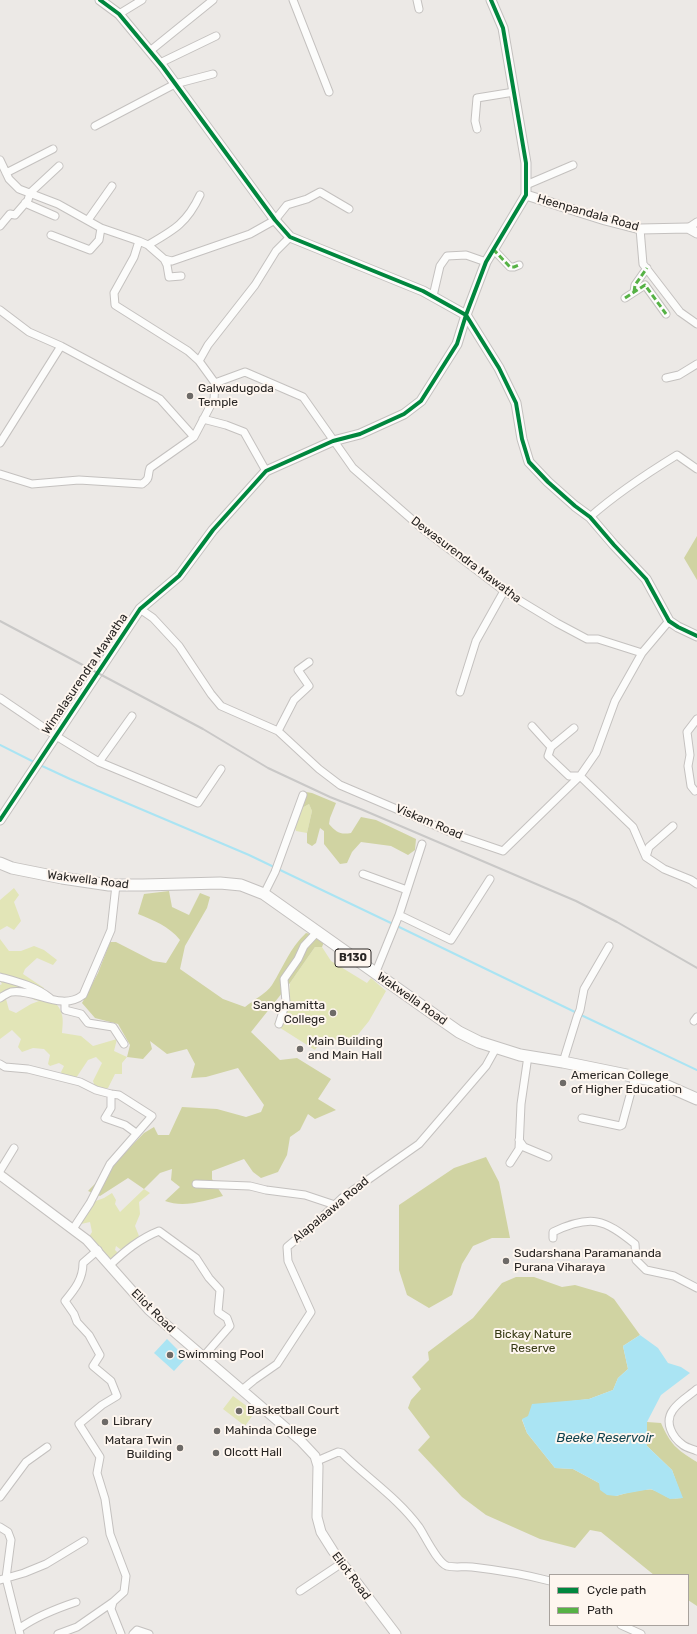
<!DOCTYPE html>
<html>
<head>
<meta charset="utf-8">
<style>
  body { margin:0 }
  #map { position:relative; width:697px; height:1634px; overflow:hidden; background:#ece9e6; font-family:Rubik,sans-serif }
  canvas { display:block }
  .legend { position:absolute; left:549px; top:1574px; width:140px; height:52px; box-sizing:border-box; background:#fef6ef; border:1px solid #a8a29d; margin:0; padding:5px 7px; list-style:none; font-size:12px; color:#282523 }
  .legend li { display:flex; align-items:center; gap:8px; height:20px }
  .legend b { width:20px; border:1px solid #a8a29d }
</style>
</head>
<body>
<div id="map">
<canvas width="697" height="1634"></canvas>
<ul class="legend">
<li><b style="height:5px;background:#00873e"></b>Cycle path</li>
<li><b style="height:5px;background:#56b245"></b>Path</li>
</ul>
</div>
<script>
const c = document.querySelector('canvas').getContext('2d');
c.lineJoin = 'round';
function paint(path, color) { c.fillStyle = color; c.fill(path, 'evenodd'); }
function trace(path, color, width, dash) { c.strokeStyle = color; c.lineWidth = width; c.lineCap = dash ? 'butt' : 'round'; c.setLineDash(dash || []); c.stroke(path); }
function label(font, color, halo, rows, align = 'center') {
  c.font = font + ' Rubik,sans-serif'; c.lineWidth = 4; c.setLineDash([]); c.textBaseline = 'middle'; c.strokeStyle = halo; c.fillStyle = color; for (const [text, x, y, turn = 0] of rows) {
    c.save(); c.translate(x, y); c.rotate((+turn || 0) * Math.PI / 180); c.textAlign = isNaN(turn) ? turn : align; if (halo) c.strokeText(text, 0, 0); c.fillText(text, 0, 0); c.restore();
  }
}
const green = new Path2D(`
  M309,804L312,811L307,833L296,831C293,823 297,815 300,807L302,808Z
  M14,888L19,895L14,902L21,921L14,930L7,926L0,930V900Z
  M0,939L9,951H21L34,946L44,950L57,960L53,965L37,958L25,969L23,974L44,988L40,1001L50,998C63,1009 64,1016 62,1033L81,1036L93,1046L117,1039L114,1051L127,1057L122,1063V1074H115L108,1088L96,1090L93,1081L102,1063L96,1057L88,1060L74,1081L64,1079L61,1072L64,1066L59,1063L50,1066L48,1064L50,1055L44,1049L33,1048L22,1052L18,1047L21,1039L12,1030L0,1039V999H6L9,1010L16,1013L31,1004L39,1001L34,1000L30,992H3L0,996V985L2,984L0,981Z
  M315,947H322L331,961L367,983L371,978L386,991L369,1021L352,1042L323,1038L315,1050L274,1024L288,1004L290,983Z
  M144,1189L150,1193L139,1202L140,1214L135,1226L139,1236L128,1248L120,1249L116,1246L115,1250L119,1254L110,1262L102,1264L98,1254L87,1240L92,1232L90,1222L81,1224L90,1203L104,1198L112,1193L116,1200L115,1204L120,1212Z
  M233,1396L255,1412L245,1426L223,1409Z`);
const forest = new Path2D(`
  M697,536V580L684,558Z
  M306,792L312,793L336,803L330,818L329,824C336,832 340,835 351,833L361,817L376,820L416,839L415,850L408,855L391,846L361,842L352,852L347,863L340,864L324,844V831L320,828L316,843L312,846L307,843V833L312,811L309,804L302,808L300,807Z
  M169,891L172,907L189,915L200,893L210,897L207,908L185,946L180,969L223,999L245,1007C253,1000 266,994 272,985C284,966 289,949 306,933L323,937L324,942L322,947H315L290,983L251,1032L280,1060L297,1058L331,1079L318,1099L336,1110L315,1119L308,1114L300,1130L290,1137L287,1155L278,1172L261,1178L253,1172L244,1159L212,1171V1179L223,1196C205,1201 183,1208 165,1201L180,1187L171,1180L172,1169L160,1173L144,1189L128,1178L100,1196L88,1191L144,1133L154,1127L158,1135H169L182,1107L217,1109L246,1117L261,1112L264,1105L238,1068L206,1077L191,1078L195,1064L187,1049L167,1054L150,1041L152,1049L143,1059L127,1057L130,1045L118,1024L95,1018L82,1003L98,973L110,942H116L153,961L166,963L180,940C169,926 153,920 138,914L144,894Z
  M486,1157L499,1182L510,1238H492L473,1246L462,1264L452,1295L429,1308L407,1295L399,1270V1205L454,1168Z
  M516,1277H534L562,1287L575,1285L606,1294L614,1299L640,1335L623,1346L628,1369L618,1378L613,1390L589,1399L563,1402L522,1420L527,1433L555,1468L573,1469L599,1483L616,1496C623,1494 646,1488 653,1490C667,1495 665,1500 682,1498L672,1470L647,1446V1422L661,1423C671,1445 676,1449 697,1462V1606L688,1600V1575H654L601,1532L590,1530L575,1548L540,1539L486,1515L462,1497L418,1450L430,1437L408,1408L411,1400L421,1389L412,1377L429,1360L428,1352L473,1318L502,1283Z`);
const water = new Path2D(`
  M640,1335L658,1348L668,1363L681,1367L690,1373L661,1395L647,1422V1446L672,1470L683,1498L670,1499L651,1489L623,1494L616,1496L607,1495L600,1490L599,1483L573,1469L555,1468L527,1433L522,1419L528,1416L532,1404L589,1399L613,1390L618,1378L628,1369L623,1346Z
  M167,1339L186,1358L174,1371L154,1353Z`);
const stream = new Path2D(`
  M0,745L34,762
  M40,765L70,779L249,855L274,867
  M278,869L393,924
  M397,926L577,1013
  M581,1015L697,1070`);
const street = new Path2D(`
  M293,0L329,92
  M417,0L419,9
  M119,14L142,0
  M150,51L213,0
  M160,63L216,36
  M95,126L175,84L213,74
  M477,129L475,121L477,98L514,92
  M0,160L9,179L19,189L58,204L101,228L139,241L148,245L164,259L172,261L250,234L275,220L287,205L307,199L320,192L349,209
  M6,173L53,149
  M526,185L573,165
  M25,203L55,216
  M88,220L112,186
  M0,226L10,214L15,215L28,200L30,193L59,166
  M688,228L697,222
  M640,229L643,264L680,312L697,324
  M51,235L90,250L99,240L101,228
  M139,241L134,257L114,293L115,305L188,351L199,361L215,383
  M148,245C174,230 187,223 200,195
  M493,249L510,267H514L519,265
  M164,259L167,265L169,277L181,276
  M634,292L635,285L647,268
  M433,296L440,266L447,256L466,255L486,262
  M625,298L645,285L666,314
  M0,310L29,332L61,346L160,399L194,437
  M199,361L208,345L255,285L276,251L290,237
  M666,378L679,375L697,364
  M203,419L226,425L244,432L266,471
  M0,443L61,346
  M0,474L32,484L79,480L142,484C151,478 147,476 150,468L194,437L214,399L215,383L245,372L303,397L353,468L424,530L504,591L557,623L587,639H598L642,653
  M590,517C617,493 646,474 677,455L697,469
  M140,609L153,618L179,646L211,694L221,706L278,731L319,769L340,785L462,837L503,851L580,776L596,753L615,701L642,653L669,621
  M460,692L476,641L504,591
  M0,698L56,736L99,762L198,803L221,769
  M532,726L551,747
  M574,728L551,747L548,756L569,776H580L633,827L646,857L664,869L691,880L697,884
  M278,731L294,700L309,686L298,670L309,662
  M99,762L132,716
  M695,791L691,786L688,766L690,755L687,732L697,719
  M646,857L649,847L673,826
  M363,874L407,890
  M264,894L275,872L303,795
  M399,915L422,844
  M375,974L399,915L451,940L490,879
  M0,977C18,982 35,986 50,998
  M0,998C3,996 8,993 11,992C34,988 61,1012 83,995L111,930L116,885
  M65,1002V1010L81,1014L88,1023L113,1027L124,1044
  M694,1021L697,1017
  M279,1024L286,1002L284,979L298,959L304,946L318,931
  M563,1062L577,1017L580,1010L584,989L609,946
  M0,1064L5,1067L28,1069L80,1082L96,1090L111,1094
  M582,1118L620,1126L622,1125L635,1077
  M519,1140L524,1147L548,1157
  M510,1163L519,1149L521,1104L528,1056
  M0,1171L14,1148
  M196,1184L250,1186L266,1190L305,1195L335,1205
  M73,1229L90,1203L110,1164L152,1116L119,1095L111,1094V1108L105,1118L125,1125L136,1133
  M553,1238V1232C591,1214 604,1219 635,1244L636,1260L646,1270L674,1276L697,1288
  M110,1265C125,1251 139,1239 159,1231L196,1258L209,1278L220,1290L218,1312L227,1318L230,1326L203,1357
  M697,1389C689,1396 679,1401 673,1410C664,1422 672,1437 683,1445C687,1448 693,1449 697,1451
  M242,1390L254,1380L277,1364L311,1312L288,1261L287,1247L319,1220L342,1198L419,1144L486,1066L496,1048
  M317,1461L338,1452L342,1453C367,1478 398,1498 419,1527C425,1536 437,1562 447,1566C455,1568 464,1566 472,1567C498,1570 524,1574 550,1581
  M0,1497L26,1462L47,1447
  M0,1527L8,1532L11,1540L6,1578L20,1634
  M0,1580L24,1573L46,1564L84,1541
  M300,1591L342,1563
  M113,1602L111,1609L121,1634
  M621,1625L641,1634
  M20,1628C37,1616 55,1609 76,1602
  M58,1634L77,1627L113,1602L124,1592L126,1576L110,1534L105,1499L97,1473L100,1457L79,1424L102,1405L117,1396L111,1381L93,1366L100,1355L89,1335L77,1322L74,1314L65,1301C75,1289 83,1279 83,1263L98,1250
  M133,1634L137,1630L149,1634`);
const secondary = new Path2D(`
  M100,0L119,14L163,67L275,220L290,237L423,291L466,315L499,368L516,403L522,439L529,462L548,482L575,506L590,517L614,545L646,579L669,621L678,627L697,636
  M526,195L605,220L640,229L688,228L697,233
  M0,820L140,609L179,576L213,530L266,471L333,441L360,434L404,414L421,401L457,344L466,315L486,262L526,195V163L503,28L491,0
  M0,1175L87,1240L149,1310L271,1415L300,1440L315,1456L318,1466L317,1517L321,1532L333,1551L396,1634`);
const primary = new Path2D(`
  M0,863L12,868L62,878L109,885H143L220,883L241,885L264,894L422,1006L459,1032L479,1042L520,1055L563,1062L656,1081L697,1099`);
const rail = new Path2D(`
  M0,621L203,729L268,768L330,797L363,810L576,901L617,922L697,968`);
const quiet = new Path2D(`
  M493,249L510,267H514L519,265
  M634,292L635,285L647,268
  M625,298L645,285L666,314`);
const cycleway = new Path2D(`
  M100,0L119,14L163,67L275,220L290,237L423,291L466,315L499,368L516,403L522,439L529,462L548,482L575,506L590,517L614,545L646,579L669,621L678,627L697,636
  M0,820L140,609L179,576L213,530L266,471L333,441L360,434L404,414L421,401L457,344L466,315L486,262L526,195V163L503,28L491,0`);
const markers = [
  [190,396,4,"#6d6a67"],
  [333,1013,4,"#6d6a67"],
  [300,1049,4,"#6d6a67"],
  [563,1083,4,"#6d6a67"],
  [506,1261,4,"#6d6a67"],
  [170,1355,4,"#6d6a67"],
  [239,1411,4,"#6d6a67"],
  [105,1422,4,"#6d6a67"],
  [217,1431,4,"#6d6a67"],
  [180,1448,4,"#6d6a67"],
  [216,1453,4,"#6d6a67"]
];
const shields = [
  [353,958,36]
];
const shieldNames = [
  ["B130",353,958]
];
const streetNames = [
  ["Heenpandala Road",588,213,16],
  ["Dewasurendra Mawatha",466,560,37],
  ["Wimalasurendra Mawatha",85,674,-56],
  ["Viskam Road",429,822,23],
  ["Wakwella Road",88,880,7],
  ["Wakwella Road",412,999,35],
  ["Alapalaawa Road",331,1210,-40],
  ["Eliot Road",153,1311,45],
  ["Eliot Road",351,1576,53]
];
const poiNames = [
  ["Galwadugoda",198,389],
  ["Temple",198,403],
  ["Sanghamitta",325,1006,"right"],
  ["College",325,1020,"right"],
  ["Main Building",308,1042],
  ["and Main Hall",308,1056],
  ["American College",571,1076],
  ["of Higher Education",571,1090],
  ["Sudarshana Paramananda",514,1254],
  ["Purana Viharaya",514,1268],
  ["Swimming Pool",178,1355],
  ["Basketball Court",247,1411],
  ["Library",113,1422],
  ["Mahinda College",225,1431],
  ["Matara Twin",172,1441,"right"],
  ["Building",172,1455,"right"],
  ["Olcott Hall",224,1453]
];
const parkNames = [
  ["Bickay Nature",533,1335],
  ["Reserve",533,1349]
];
const waterNames = [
  ["Beeke Reservoir",605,1438]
];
paint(green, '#e2e5b7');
paint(forest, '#d0d3a2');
paint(water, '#aae4f3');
trace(stream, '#aae4f3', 2);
trace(street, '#c4c1bf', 9);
trace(secondary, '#c4c1bf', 11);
trace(primary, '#c4c1bf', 13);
trace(street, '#fcfcfb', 7);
trace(secondary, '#fcfcfb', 9);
trace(primary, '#fcfcfb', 11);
trace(rail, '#c9c8c7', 2);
trace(quiet, '#56b245', 3, [6, 3]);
trace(cycleway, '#00873e', 4);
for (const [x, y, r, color] of markers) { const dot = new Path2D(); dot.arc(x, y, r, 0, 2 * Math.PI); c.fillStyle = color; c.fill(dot); trace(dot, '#fef6ef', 1.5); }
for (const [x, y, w] of shields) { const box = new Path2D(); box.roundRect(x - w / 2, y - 9, w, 18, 3); c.fillStyle = '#fef6ef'; c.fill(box); trace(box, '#282523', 1); }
label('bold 11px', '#282523', null, shieldNames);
label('12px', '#282523', '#fef6ef', streetNames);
label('12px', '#282523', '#fef6ef', poiNames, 'left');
label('12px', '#363914', '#fef6ef', parkNames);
label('italic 13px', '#10434f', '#fef6ef', waterNames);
</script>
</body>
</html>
